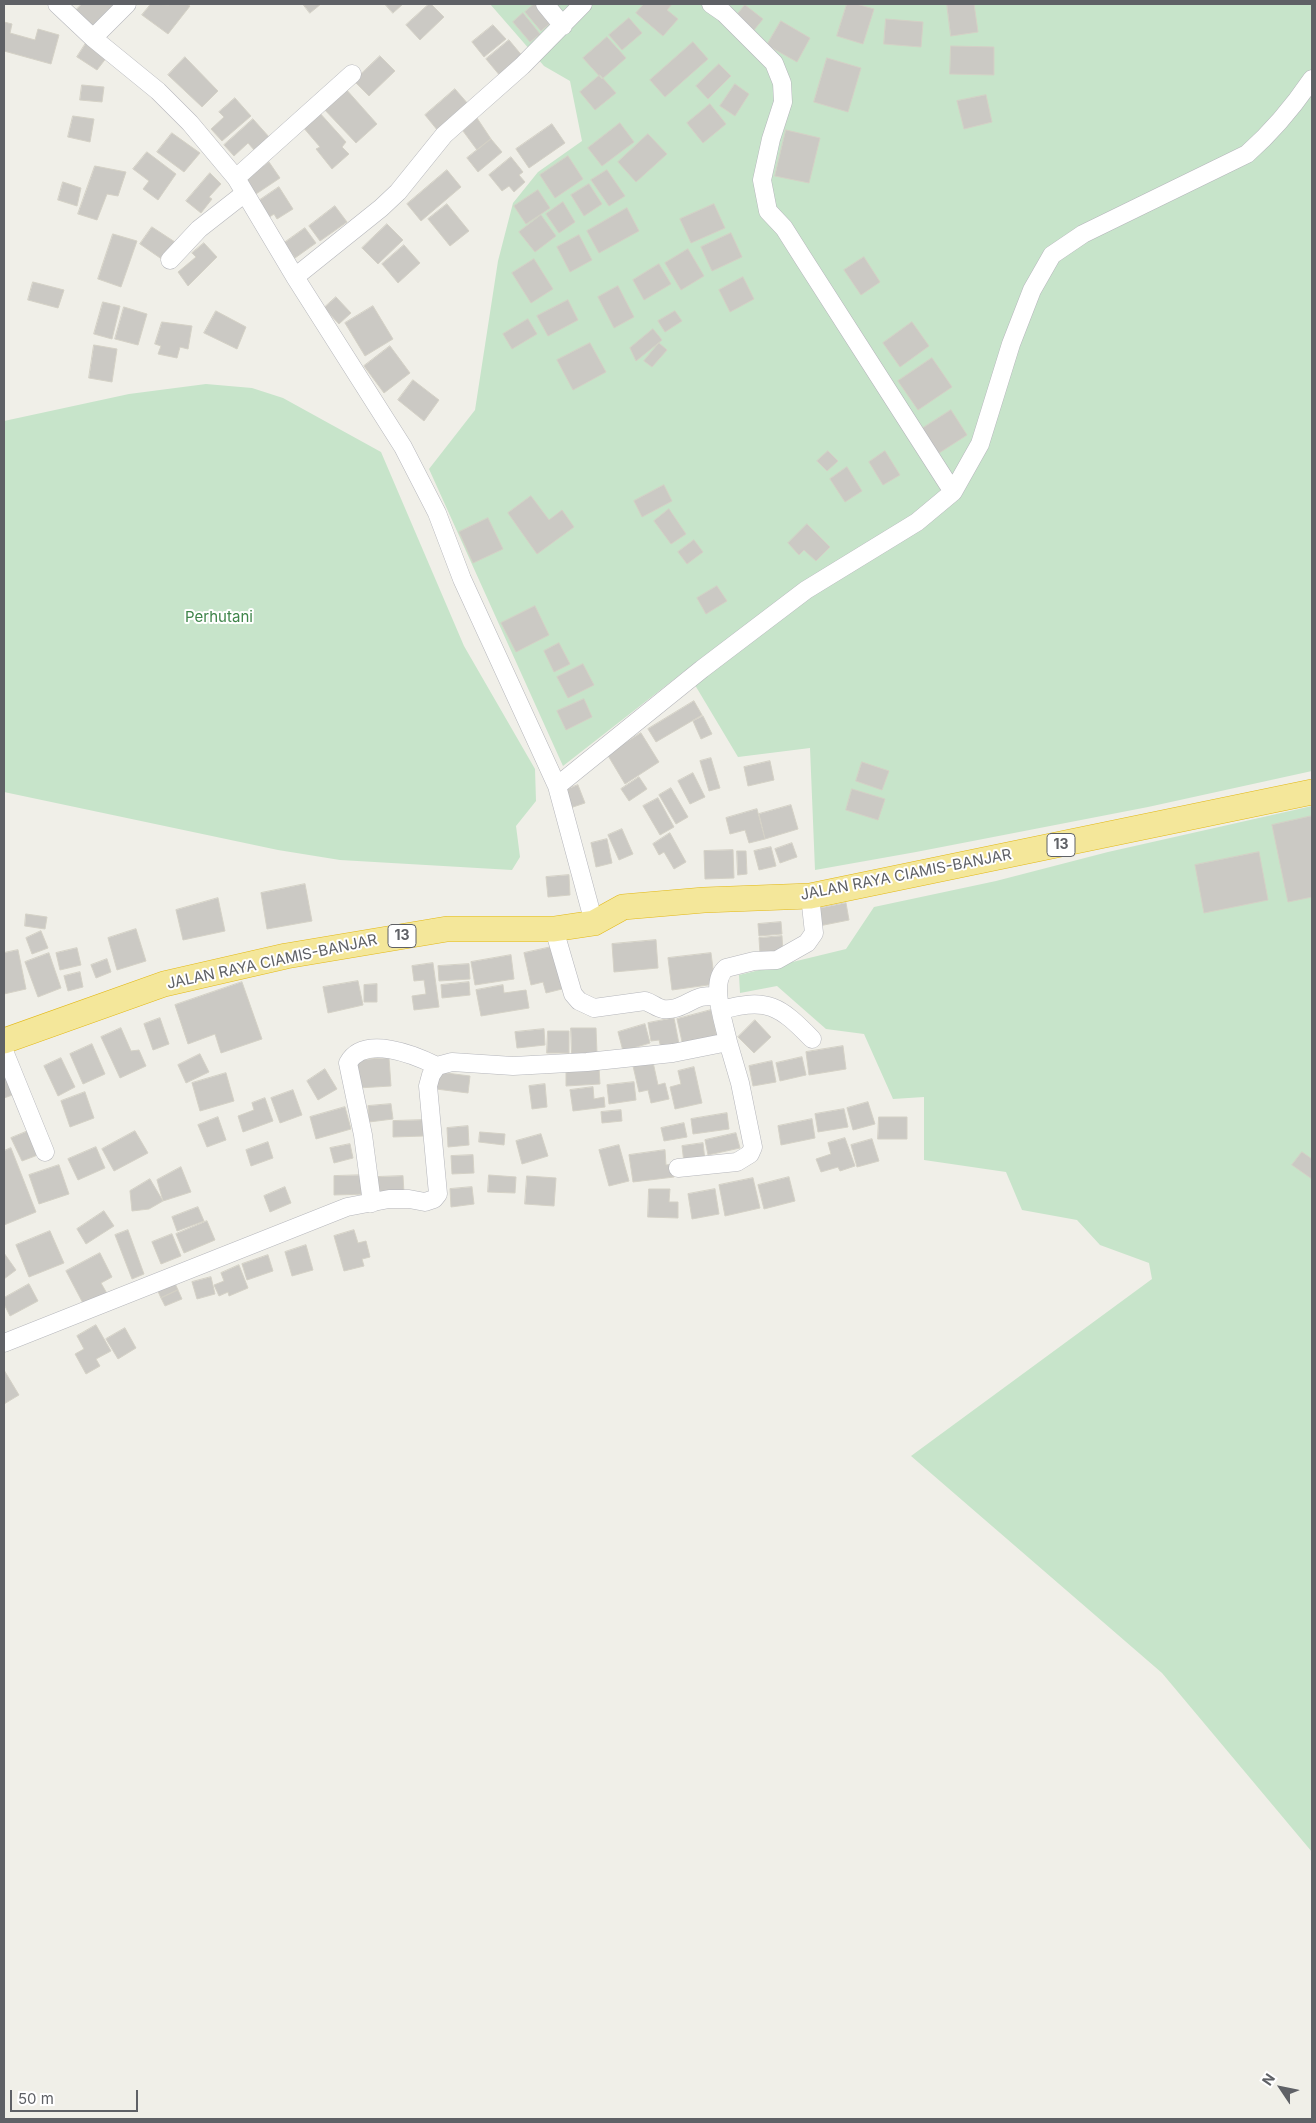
<!DOCTYPE html>
<html>
<head>
<meta charset="utf-8">
<style>
  body { margin:0 }
  #map { position:relative; width:1316px; height:2123px; overflow:hidden; background:#f0efe8; font-family:Inter,sans-serif }
  canvas { display:block }
  .frame { position:absolute; inset:0; border:5px solid #5f6166; pointer-events:none }
  .north { position:absolute; left:1256px; top:2063px; width:50px; height:50px; -webkit-text-stroke:4px #fff; paint-order:stroke; rotate:304deg; font-size:14px; font-weight:700; line-height:20px; text-align:center; color:#5f6166 }
  .north::after { content:''; display:block; margin:auto; width:18px; height:22px; background:#5f6166; clip-path:polygon(50% 0,100% 100%,50% 72%,0 100%) }
  .scale { position:absolute; left:10px; top:2090px; width:128px; height:22px; box-sizing:border-box; border:2px solid #5f6166; border-top:0; padding-left:6px; font-size:15px; line-height:18px; white-space:nowrap; color:#5f6166; -webkit-text-stroke:4px #fff; paint-order:stroke }
</style>
</head>
<body>
<div id="map">
<canvas width="1316" height="2123"></canvas>
<div class="frame"></div>
<div class="north">N</div>
<div class="scale">50 m</div>
</div>
<script>
const c = document.querySelector('canvas').getContext('2d');
c.lineJoin = 'round';
function paint(path, color) { c.fillStyle = color; c.fill(path, 'evenodd'); }
function trace(path, color, width, dash) { c.strokeStyle = color; c.lineWidth = width; c.lineCap = dash ? 'butt' : 'round'; c.setLineDash(dash || []); c.stroke(path); }
function label(font, color, halo, rows, align = 'center') {
  c.font = font + ' Inter,sans-serif'; c.lineWidth = 4; c.setLineDash([]); c.textBaseline = 'middle'; c.strokeStyle = halo; c.fillStyle = color; for (const [text, x, y, turn = 0] of rows) {
    c.save(); c.translate(x, y); c.rotate((+turn || 0) * Math.PI / 180); c.textAlign = isNaN(turn) ? turn : align; if (halo) c.strokeText(text, 0, 0); c.fillText(text, 0, 0); c.restore();
  }
}
const green = new Path2D(`
  M490,4H1312V771L1148,807L916,852L815,870L810,748L738,757L686,670L563,766L429,469L475,410L498,261L513,203L538,172L582,141L570,81L544,66Z
  M206,384L252,388L283,398L381,452L464,646L535,769L536,801L516,826L520,857L512,870L340,860L278,850L4,792V421L129,394Z
  M1312,806V1852L1162,1673L911,1456L1152,1279L1149,1263L1100,1245L1077,1220L1022,1210L1006,1172L924,1160V1097L893,1099L864,1034L826,1029L777,986L740,993L739,975L846,949L874,907L996,881L1108,852Z`);
const building = new Path2D(`
  M82,4H114L92,26L76,10Z
  M151,4L169,5L170,4H187L190,6L168,34L142,15Z
  M303,4H321L310,13Z
  M385,4H403L393,13Z
  M429,4H431L444,17L420,40L406,25Z
  M534,4H540L554,20L541,31L525,12Z
  M644,4H672L667,10L678,19L663,36L636,13Z
  M847,4H856L874,9L863,44L837,36Z
  M947,4H974L978,32L951,36Z
  M745,5L763,19L754,30L736,16Z
  M523,13L540,34L530,42L513,22Z
  M629,18L642,33L622,50L609,35Z
  M886,19L923,22L921,47L884,44Z
  M781,21L810,38L797,62L767,45Z
  M4,22L12,24L10,33L35,40L38,29L59,35L51,64L4,51Z
  M493,25L506,39L484,57L472,42Z
  M607,37L626,58L602,79L583,58Z
  M509,40L524,58L501,77L486,59Z
  M693,42L708,59L665,97L650,80Z
  M86,43L107,57L97,70L77,57Z
  M951,46L994,47V75L950,74Z
  M380,56L395,71L369,96L354,81Z
  M185,57L218,91L202,107L168,75Z
  M827,58L861,68L848,112L814,102Z
  M719,64L731,76L708,99L696,86Z
  M600,75L616,93L595,110L580,92Z
  M735,84L749,94L735,116L720,106Z
  M82,85L104,87L102,102L80,100Z
  M345,88L377,124L356,143L323,108Z
  M455,89L469,105L438,131L425,115Z
  M986,95L992,122L964,129L957,101Z
  M235,98L251,116L222,141L211,129L224,117L219,112Z
  M710,104L726,124L703,143L687,123Z
  M318,111L346,142L342,147L349,154L332,169L316,149L320,147L302,126Z
  M73,116L94,119L90,142L68,137Z
  M477,118L491,139L477,150L463,131Z
  M253,119L270,138L255,151L248,143L234,156L224,145Z
  M620,123L634,142L602,166L588,148Z
  M552,124L565,143L529,168L516,149Z
  M786,130L820,138L809,183L775,176Z
  M172,133L200,153L184,172L157,152Z
  M648,134L667,154L636,182L618,162Z
  M491,139L502,152L478,172L467,158Z
  M147,152L176,174L158,200L143,189L149,181L133,169Z
  M568,156L583,179L555,198L540,175Z
  M511,157L523,172L519,175L525,182L514,192L509,186L502,191L489,175Z
  M269,162L280,178L253,196L242,181Z
  M95,166L126,172L118,196L107,194L97,220L78,214Z
  M447,170L461,187L421,221L407,204Z
  M607,170L625,196L609,206L591,180Z
  M210,173L221,184L209,197L212,199L201,213L186,201Z
  M63,182L81,188L77,206L58,200Z
  M589,184L602,204L584,216L571,195Z
  M279,187L293,209L277,219L274,214L265,220L254,204Z
  M538,190L550,208L526,224L514,206Z
  M563,202L575,222L559,233L546,214Z
  M447,204L469,231L450,246L428,219Z
  M714,204L725,228L691,243L680,219Z
  M335,206L347,222L320,241L309,226Z
  M627,208L639,231L599,253L587,231Z
  M541,215L556,236L535,252L519,232Z
  M387,224L403,240L378,264L362,248Z
  M152,227L175,242L163,260L140,244Z
  M305,228L316,243L295,258L284,243Z
  M731,233L742,257L712,271L701,247Z
  M113,234L137,241L121,287L98,279Z
  M579,235L592,260L570,272L557,247Z
  M204,243L217,257L188,286L178,272L196,257L192,253Z
  M404,245L420,263L398,283L382,264Z
  M688,249L704,276L681,290L665,263Z
  M864,257L880,282L861,295L844,270Z
  M534,259L553,289L531,303L512,273Z
  M659,264L671,284L644,300L633,280Z
  M743,277L754,299L730,312L719,290Z
  M33,282L64,290L58,308L28,300Z
  M618,286L634,317L614,328L598,297Z
  M336,297L351,313L339,324L324,308Z
  M568,300L578,320L548,336L537,316Z
  M103,302L120,306L112,339L94,334Z
  M373,306L393,339L365,356L345,323Z
  M124,307L147,314L138,345L115,339Z
  M216,311L246,327L237,349L204,333Z
  M675,311L682,321L665,332L658,321Z
  M528,319L537,334L512,349L503,334Z
  M162,322L192,326L188,349L180,347L177,358L158,354L161,346L155,344Z
  M912,322L929,346L900,367L883,343Z
  M653,329L662,340L636,361L630,348Z
  M590,343L606,372L573,390L557,360Z
  M659,343L667,350L652,367L644,361Z
  M94,345L117,349L112,382L89,378Z
  M390,346L410,373L384,393L364,366Z
  M932,358L952,387L918,410L898,381Z
  M413,380L439,400L424,421L398,400Z
  M951,410L967,435L936,455L920,430Z
  M828,451L838,461L827,471L817,461Z
  M885,451L900,475L883,485L869,462Z
  M847,467L862,491L845,502L830,479Z
  M664,485L672,501L642,517L634,501Z
  M531,496L549,520L562,510L574,527L537,554L508,513Z
  M669,509L686,534L671,544L654,521Z
  M488,518L503,549L473,563L459,532Z
  M807,524L830,547L816,561L804,550L799,555L788,543Z
  M694,540L703,552L687,564L678,552Z
  M717,586L727,601L706,614L697,598Z
  M535,606L549,635L516,652L501,623Z
  M559,643L570,664L554,672L544,651Z
  M583,664L594,685L568,698L557,677Z
  M584,699L592,717L566,730L557,711Z
  M694,701L702,715L656,742L648,729Z
  M703,716L712,734L701,739L693,721Z
  M641,733L659,762L625,784L607,754Z
  M711,758L720,788L709,791L700,761Z
  M770,761L774,780L748,786L744,767Z
  M862,762L889,771L882,790L856,781Z
  M693,773L705,797L690,804L678,781Z
  M639,777L647,789L629,801L621,789Z
  M578,785L585,803L570,808L565,790Z
  M671,788L688,817L676,824L659,795Z
  M852,789L885,799L878,820L846,810Z
  M658,798L674,827L660,835L643,806Z
  M791,805L798,829L765,839L759,814Z
  M757,809L765,839L749,843L745,830L730,834L726,818Z
  M1312,816V897L1288,902L1272,825Z
  M622,829L633,854L619,860L608,835Z
  M670,833L686,862L674,869L664,852L659,855L653,844Z
  M607,839L612,863L596,867L591,843Z
  M792,843L797,857L780,863L775,849Z
  M771,847L776,866L759,870L754,851Z
  M733,850L734,878L705,879L704,851Z
  M737,851H746L747,874L738,875Z
  M1259,852L1268,900L1204,913L1195,865Z
  M569,875L570,895L548,897L546,877Z
  M305,884L312,921L267,929L261,893Z
  M218,898L225,931L183,940L176,910Z
  M846,903L849,920L819,926L816,909Z
  M26,914L47,917L45,929L25,926Z
  M781,922L782,934L759,936L758,924Z
  M136,929L146,961L117,970L108,938Z
  M41,931L48,948L32,954L26,938Z
  M782,936L783,953L760,954L759,938Z
  M656,940L658,968L614,972L612,944Z
  M556,946L566,988L546,993L543,982L531,985L524,953Z
  M77,948L81,965L60,970L56,953Z
  M18,950L26,989L4,994V953Z
  M49,953L61,988L38,997L25,962Z
  M711,953L715,984L672,990L668,958Z
  M511,955L514,979L475,985L471,962Z
  M107,959L111,972L96,978L91,965Z
  M433,963L439,1007L414,1010L412,996L426,994L424,980L414,981L412,966Z
  M469,964L470,979L439,981L438,966Z
  M80,972L83,987L68,991L64,976Z
  M358,981L363,1005L328,1013L323,987Z
  M242,982L262,1039L221,1053L215,1034L188,1044L175,1005Z
  M469,982L470,995L442,998L441,985Z
  M377,984V1002H364V985Z
  M503,985L504,993L526,990L529,1008L481,1016L476,990Z
  M711,1010L717,1037L683,1046L677,1019Z
  M160,1018L169,1044L153,1050L144,1024Z
  M674,1018L679,1044L661,1048L659,1040L651,1041L648,1023Z
  M755,1020L771,1037L754,1053L738,1037Z
  M645,1024L650,1043L623,1051L618,1032Z
  M121,1028L131,1051L139,1050L146,1066L120,1078L101,1037Z
  M571,1028H596L597,1053L572,1054Z
  M544,1029L545,1045L517,1048L515,1032Z
  M548,1031H569V1053H547Z
  M92,1044L105,1074L83,1084L70,1054Z
  M843,1046L846,1069L809,1075L806,1052Z
  M200,1054L209,1072L186,1083L178,1065Z
  M802,1057L806,1075L780,1081L776,1063Z
  M61,1058L75,1087L58,1096L44,1066Z
  M389,1058L391,1086L358,1088L357,1060Z
  M772,1061L776,1082L753,1086L749,1066Z
  M653,1062L658,1085L665,1083L669,1099L651,1103L648,1090L639,1092L633,1066Z
  M694,1067L702,1103L675,1109L670,1087L681,1084L678,1071Z
  M599,1068L600,1084L566,1086V1070Z
  M325,1069L337,1089L318,1100L307,1081Z
  M438,1072L470,1076L468,1093L436,1089Z
  M226,1073L234,1101L200,1111L192,1083Z
  M13,1075L18,1093L4,1098V1078Z
  M634,1082L636,1100L609,1104L607,1085Z
  M545,1084L547,1107L532,1109L529,1086Z
  M593,1087L594,1099L604,1097L605,1107L573,1111L570,1090Z
  M293,1090L302,1115L280,1123L271,1098Z
  M85,1092L94,1118L70,1127L61,1101Z
  M265,1098L273,1121L243,1132L238,1116L254,1110L252,1103Z
  M868,1102L875,1124L853,1130L847,1108Z
  M391,1104L393,1119L369,1122L368,1106Z
  M345,1107L351,1129L316,1139L310,1117Z
  M844,1109L848,1127L818,1132L815,1114Z
  M621,1110L622,1121L602,1123L601,1112Z
  M727,1113L729,1129L693,1134L691,1119Z
  M218,1117L226,1140L207,1147L198,1125Z
  M879,1117H907V1139H878Z
  M812,1119L815,1138L781,1145L778,1126Z
  M423,1120L424,1136L393,1137V1121Z
  M684,1123L687,1137L664,1141L661,1128Z
  M468,1126L469,1145L448,1147L447,1128Z
  M33,1129L43,1153L22,1161L11,1138Z
  M135,1131L148,1153L114,1171L102,1149Z
  M480,1132L505,1134L504,1145L479,1142Z
  M736,1133L740,1148L708,1155L705,1140Z
  M541,1134L548,1156L522,1164L516,1141Z
  M845,1138L855,1166L840,1171L838,1167L821,1172L816,1159L831,1154L828,1143Z
  M872,1139L879,1161L857,1167L851,1145Z
  M268,1142L273,1158L251,1166L246,1150Z
  M703,1143L705,1160L684,1163L682,1146Z
  M350,1144L353,1158L334,1163L330,1148Z
  M619,1145L629,1181L609,1186L599,1150Z
  M96,1147L105,1168L78,1180L68,1159Z
  M11,1148L36,1212L4,1225V1151Z
  M665,1150L666,1165L673,1164L674,1177L633,1182L629,1155Z
  M1302,1152L1312,1159V1179L1292,1165Z
  M473,1155L474,1173L452,1174L451,1156Z
  M59,1165L69,1194L39,1204L29,1175Z
  M181,1167L191,1192L163,1201L157,1180Z
  M368,1175V1194L334,1195V1176Z
  M489,1175L516,1177L515,1193L488,1192Z
  M403,1176L404,1193L377,1195L376,1177Z
  M527,1176L556,1178L554,1206L525,1204Z
  M789,1177L795,1201L764,1209L758,1185Z
  M753,1178L760,1208L725,1216L719,1185Z
  M150,1179L163,1201L149,1209L132,1211L130,1191Z
  M285,1187L291,1203L270,1212L264,1196Z
  M472,1187L474,1204L451,1207L450,1189Z
  M649,1189H670L669,1202H678V1218L648,1217Z
  M715,1189L719,1214L692,1219L688,1194Z
  M198,1207L204,1221L177,1231L172,1217Z
  M104,1211L114,1226L86,1244L77,1229Z
  M207,1221L215,1240L184,1253L176,1234Z
  M128,1230L144,1274L132,1279L115,1235Z
  M354,1230L358,1243L366,1241L370,1257L362,1259L364,1266L344,1271L334,1236Z
  M50,1231L64,1263L29,1277L16,1245Z
  M172,1234L181,1256L161,1264L152,1242Z
  M306,1245L313,1270L292,1276L285,1252Z
  M4,1253L16,1270L4,1279Z
  M100,1253L112,1277L101,1283L109,1297L86,1309L66,1271Z
  M268,1255L273,1271L247,1280L242,1264Z
  M239,1265L248,1288L229,1296L228,1292L219,1296L214,1285L224,1281L221,1273Z
  M211,1277L215,1294L197,1299L192,1282Z
  M173,1279L178,1290L161,1298L156,1287Z
  M29,1284L38,1301L10,1316L4,1304V1298Z
  M178,1290L182,1299L165,1306L161,1298Z
  M96,1325L111,1351L96,1359L100,1366L86,1374L75,1354L84,1349L77,1336Z
  M125,1328L136,1348L118,1359L106,1339Z
  M4,1370L19,1395L4,1404Z`);
const minor = new Path2D(`
  M57,4L93,38L158,91L190,123L236,178L295,277L403,447L437,513L462,579L557,786L594,923
  M545,4L563,26
  M711,4L724,13L774,63L782,83L783,102L771,139L762,180L768,211L784,228L803,258L953,492
  M93,38L127,4
  M236,178L352,74
  M170,260L199,229L245,193
  M295,277L381,208L398,192L444,135L522,66L583,4
  M557,786L702,669L806,590L917,522L953,492L980,444L1011,344L1032,290L1052,255L1083,234L1247,154C1273,131 1293,107 1312,79
  M554,929L573,994L579,1001L594,1008L645,1001C652,1003 657,1008 663,1009C678,1011 688,1001 701,997C706,996 712,996 717,996
  M722,1010C767,997 780,1006 812,1039
  M4,1051L45,1152
  M678,1168L737,1162L750,1154L753,1147L740,1083L728,1042
  M372,1203L363,1135L348,1063C364,1034 415,1055 437,1066
  M4,1343L347,1207L389,1199H409L425,1202L434,1199L438,1194L428,1086L431,1075L437,1066L452,1062L513,1066L587,1062L673,1053L728,1042C724,1022 709,982 726,968L754,961L777,960L807,943L814,933L810,896`);
const highway = new Path2D(`
  M4,1041L164,984L286,956L447,929H554L594,923L623,907L704,900L810,896L1312,792`);
const shields = [
  [1061,845,28],
  [402,936,28]
];
const shieldNames = [
  ["13",1061,845],
  ["13",402,936]
];
const parkNames = [
  ["Perhutani",219,617]
];
const streetNames = [
  ["JALAN RAYA CIAMIS-BANJAR",906,875,-11],
  ["JALAN RAYA CIAMIS-BANJAR",272,962,-12]
];
paint(green, '#c7e4ca');
paint(building, '#cbc9c4');
trace(building, '#d4d1c6', 1);
trace(minor, '#b5b6bb', 19);
trace(highway, '#e2b815', 26);
trace(minor, '#fff', 18);
trace(highway, '#f4e79a', 25);
for (const [x, y, w] of shields) { const box = new Path2D(); box.roundRect(x - w / 2, y - 11.5, w, 23, 4); c.fillStyle = '#fff'; c.fill(box); trace(box, '#5f6166', 1); }
label('bold 14px', '#5f6166', null, shieldNames);
label('15px', '#3f854a', '#fff', parkNames);
label('15px', '#5f6166', '#fff', streetNames);
</script>
</body>
</html>
